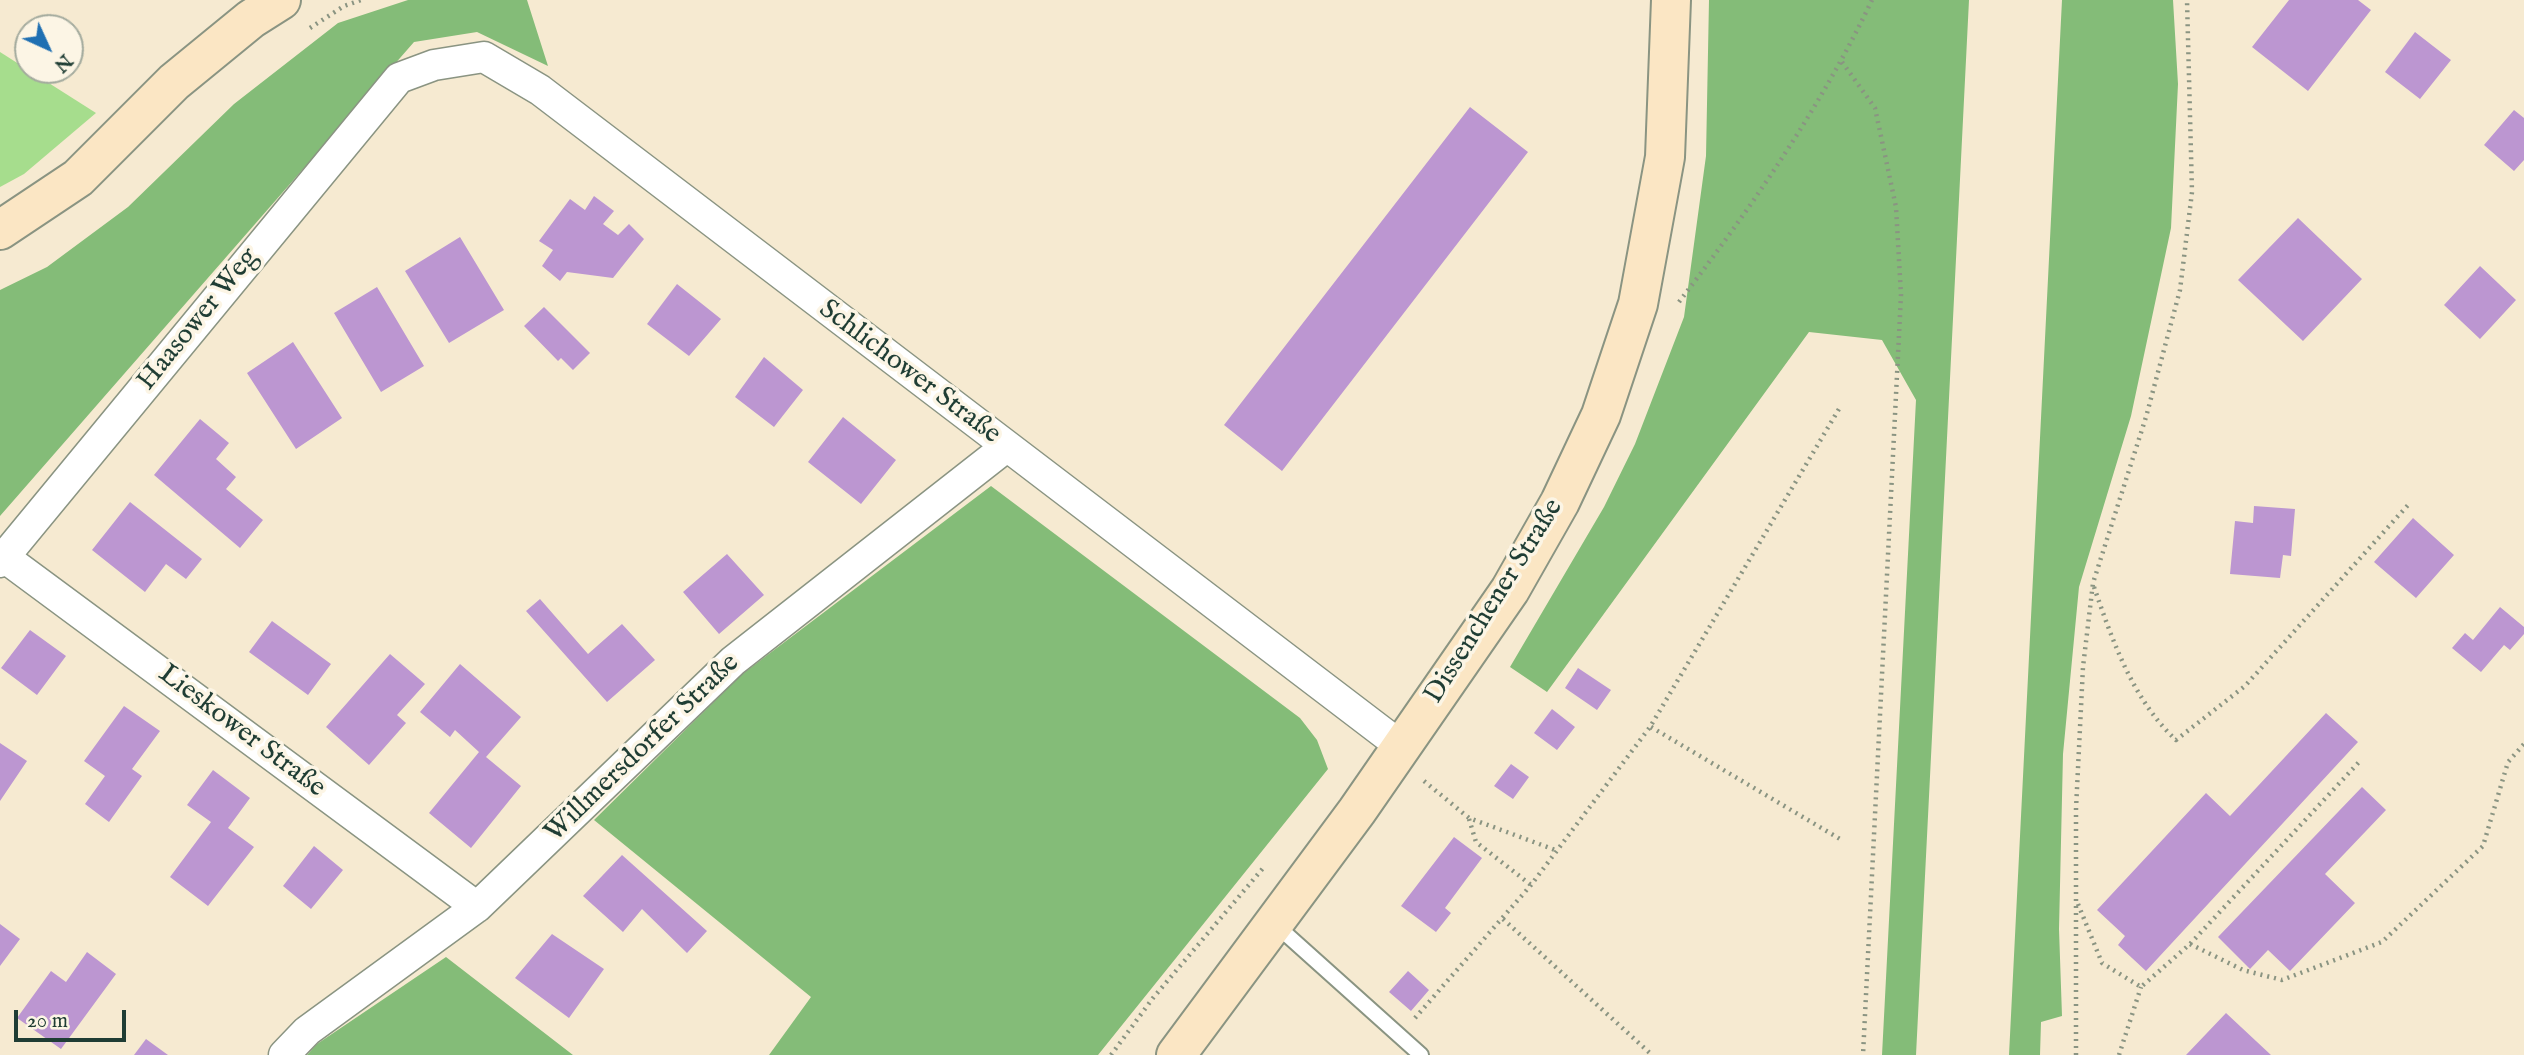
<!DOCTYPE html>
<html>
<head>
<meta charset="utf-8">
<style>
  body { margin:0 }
  #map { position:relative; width:2524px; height:1055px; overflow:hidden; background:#f6ead1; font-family:"IM FELL English",serif }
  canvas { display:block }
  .north { position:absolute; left:14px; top:14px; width:70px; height:70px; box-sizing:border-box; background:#fcf5e5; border:2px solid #a4ab9e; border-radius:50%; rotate:135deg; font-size:19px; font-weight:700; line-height:28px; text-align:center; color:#1f3d34 }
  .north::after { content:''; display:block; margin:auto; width:24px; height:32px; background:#1f6fb2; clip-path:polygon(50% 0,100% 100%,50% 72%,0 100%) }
  .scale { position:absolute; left:14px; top:1010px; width:112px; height:32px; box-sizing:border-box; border:4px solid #1f3d34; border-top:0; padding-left:9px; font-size:21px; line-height:24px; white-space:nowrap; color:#1f3d34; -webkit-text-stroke:5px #fcf5e5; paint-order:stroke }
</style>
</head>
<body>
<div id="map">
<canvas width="2524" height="1055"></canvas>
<div class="north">N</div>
<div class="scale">20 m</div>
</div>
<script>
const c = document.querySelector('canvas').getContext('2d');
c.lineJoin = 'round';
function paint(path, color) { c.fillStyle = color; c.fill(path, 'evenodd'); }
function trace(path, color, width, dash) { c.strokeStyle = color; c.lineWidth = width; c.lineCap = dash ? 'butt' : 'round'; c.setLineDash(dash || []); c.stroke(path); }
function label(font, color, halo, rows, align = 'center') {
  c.font = font + ' "IM FELL English",serif'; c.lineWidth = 7; c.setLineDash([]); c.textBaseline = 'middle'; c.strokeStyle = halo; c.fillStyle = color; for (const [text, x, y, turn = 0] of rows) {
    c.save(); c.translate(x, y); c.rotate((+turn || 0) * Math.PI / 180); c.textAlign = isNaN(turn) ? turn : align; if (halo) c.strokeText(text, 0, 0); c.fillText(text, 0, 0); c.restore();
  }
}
const green = new Path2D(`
  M0,52L96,113L24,174L0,187Z`);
const forest = new Path2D(`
  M408,0H527L548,66L477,32L414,42L0,516V290L47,267L128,207L234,104L338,23Z
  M1709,0H1969L1916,1055H1882L1916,400L1882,340L1809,332L1547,692L1510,667L1604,507L1635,444L1684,317L1706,156Z
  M2062,0H2173L2178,84L2171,228L2131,416L2079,587L2063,754L2059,929L2062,1016L2041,1022L2040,1055H2009Z
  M991,486L1300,718L1317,740L1328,769L1098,1055H769L811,997L594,820L741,675Z
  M446,957L573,1055H307L317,1044Z`);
const building = new Path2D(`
  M2289,0H2358L2371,10L2308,91L2252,47Z
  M2415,32L2451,60L2420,99L2385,72Z
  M1470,107L1528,152L1282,471L1224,425Z
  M2514,110L2524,118V160L2514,171L2484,145Z
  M594,196L614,211L603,224L618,235L629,224L644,239L613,278L567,272L560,281L542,266L553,250L539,241L570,199L585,210Z
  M2298,218L2362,279L2303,341L2238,280Z
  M460,237L504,310L449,343L405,271Z
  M2480,266L2516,300L2480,339L2444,305Z
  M677,284L721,319L689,356L647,324Z
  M377,287L424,366L381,392L334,313Z
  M544,307L590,353L573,370L561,358L558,361L524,326Z
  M293,342L342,418L296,449L247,373Z
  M764,357L803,390L774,427L735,397Z
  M843,417L896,460L861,504L808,462Z
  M200,419L229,443L216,459L236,477L226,489L263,520L240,548L154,475Z
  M130,502L202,559L186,579L166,564L145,592L92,550Z
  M2254,506L2295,509L2291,556L2283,555L2280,578L2230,574L2235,521L2253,523Z
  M2413,518L2454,555L2416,598L2374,562Z
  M727,554L764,595L719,634L683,592Z
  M540,599L588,654L622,624L655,660L607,702L526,611Z
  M2500,607L2524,627V634L2510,650L2504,645L2481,672L2452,648L2465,633L2473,640Z
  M272,621L331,664L308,695L249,652Z
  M30,630L66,656L37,695L1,668Z
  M390,654L425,684L397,715L406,723L369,765L326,727Z
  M460,664L521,717L486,757L521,786L471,848L429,813L479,752L455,730L450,737L420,712Z
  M1578,668L1611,690L1597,710L1565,688Z
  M124,706L160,731L132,769L142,776L109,822L85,804L105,776L84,761Z
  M1552,709L1575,727L1557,750L1534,733Z
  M2326,713L2358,742L2146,971L2118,945L2125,936L2097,910L2206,793L2230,816Z
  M0,743L27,761L0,801Z
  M1511,764L1529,777L1513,799L1494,786Z
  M213,770L250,798L228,828L254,847L208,906L170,877L211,822L187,805Z
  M2362,787L2386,810L2325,874L2355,903L2290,971L2268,950L2250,969L2218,937Z
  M1454,837L1482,858L1445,908L1451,913L1436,932L1401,906Z
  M314,846L343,870L311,909L283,886Z
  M622,855L707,931L687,953L642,909L623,932L583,896Z
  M0,924L20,939L0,966Z
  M552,934L604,969L569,1018L515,978Z
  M87,952L116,974L61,1049L17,1018L51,971L66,982Z
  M1408,971L1429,990L1411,1011L1389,992Z
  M2226,1013L2271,1055H2186Z
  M146,1039L168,1055H134Z`);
const path = new Path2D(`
  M310,28L344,6L361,0
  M1842,62L1875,108L1896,207L1901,295L1863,1055
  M1679,302C1751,208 1821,107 1872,0
  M2094,587C2113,642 2133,700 2176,740L2245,686L2408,505
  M1651,727L1840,839
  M1424,781L1469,818L1558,851
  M1469,819L1476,842L1531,885
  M2078,904L2102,963L2141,987L2190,944L2360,761
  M1503,919L1652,1055
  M2190,944L2243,970L2282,980L2382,942L2483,846L2508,762L2524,744
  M1415,1018L1531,885L1650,727L1839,409
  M1111,1055L1153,998L1264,867
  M2076,1055V809L2083,667L2093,583L2146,417L2180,290L2192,192L2187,0
  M2119,1055L2141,987`);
const lane = new Path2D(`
  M1276,925L1421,1055`);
const street = new Path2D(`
  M4,557L477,907
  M0,562L399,78L434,65L484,57L540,90L1402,747
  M284,1055L307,1031L477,907L733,661L1006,447`);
const secondary = new Path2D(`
  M0,230L78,178L174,82L251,19L281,0
  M1176,1055L1357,811L1510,590L1560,502L1601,415L1638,304L1665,157L1671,0`);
const streetNames = [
  ["Haasower Weg",199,320,-51],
  ["Schlichower Straße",909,373,37],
  ["Dissenchener Straße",1495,602,-58],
  ["Lieskower Straße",241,732,37],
  ["Willmersdorfer Straße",643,749,-44]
];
paint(green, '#a6dd8d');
paint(forest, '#84bc78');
paint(building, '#bc96d1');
trace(lane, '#8a9482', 18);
trace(street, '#8a9482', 33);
trace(secondary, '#8a9482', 42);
trace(path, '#8a9482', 4.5, [2, 5]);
trace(lane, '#fff', 14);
trace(street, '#fff', 30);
trace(secondary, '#fbe6c4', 38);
label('28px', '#1f3d34', '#fcf5e5', streetNames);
</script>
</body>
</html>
